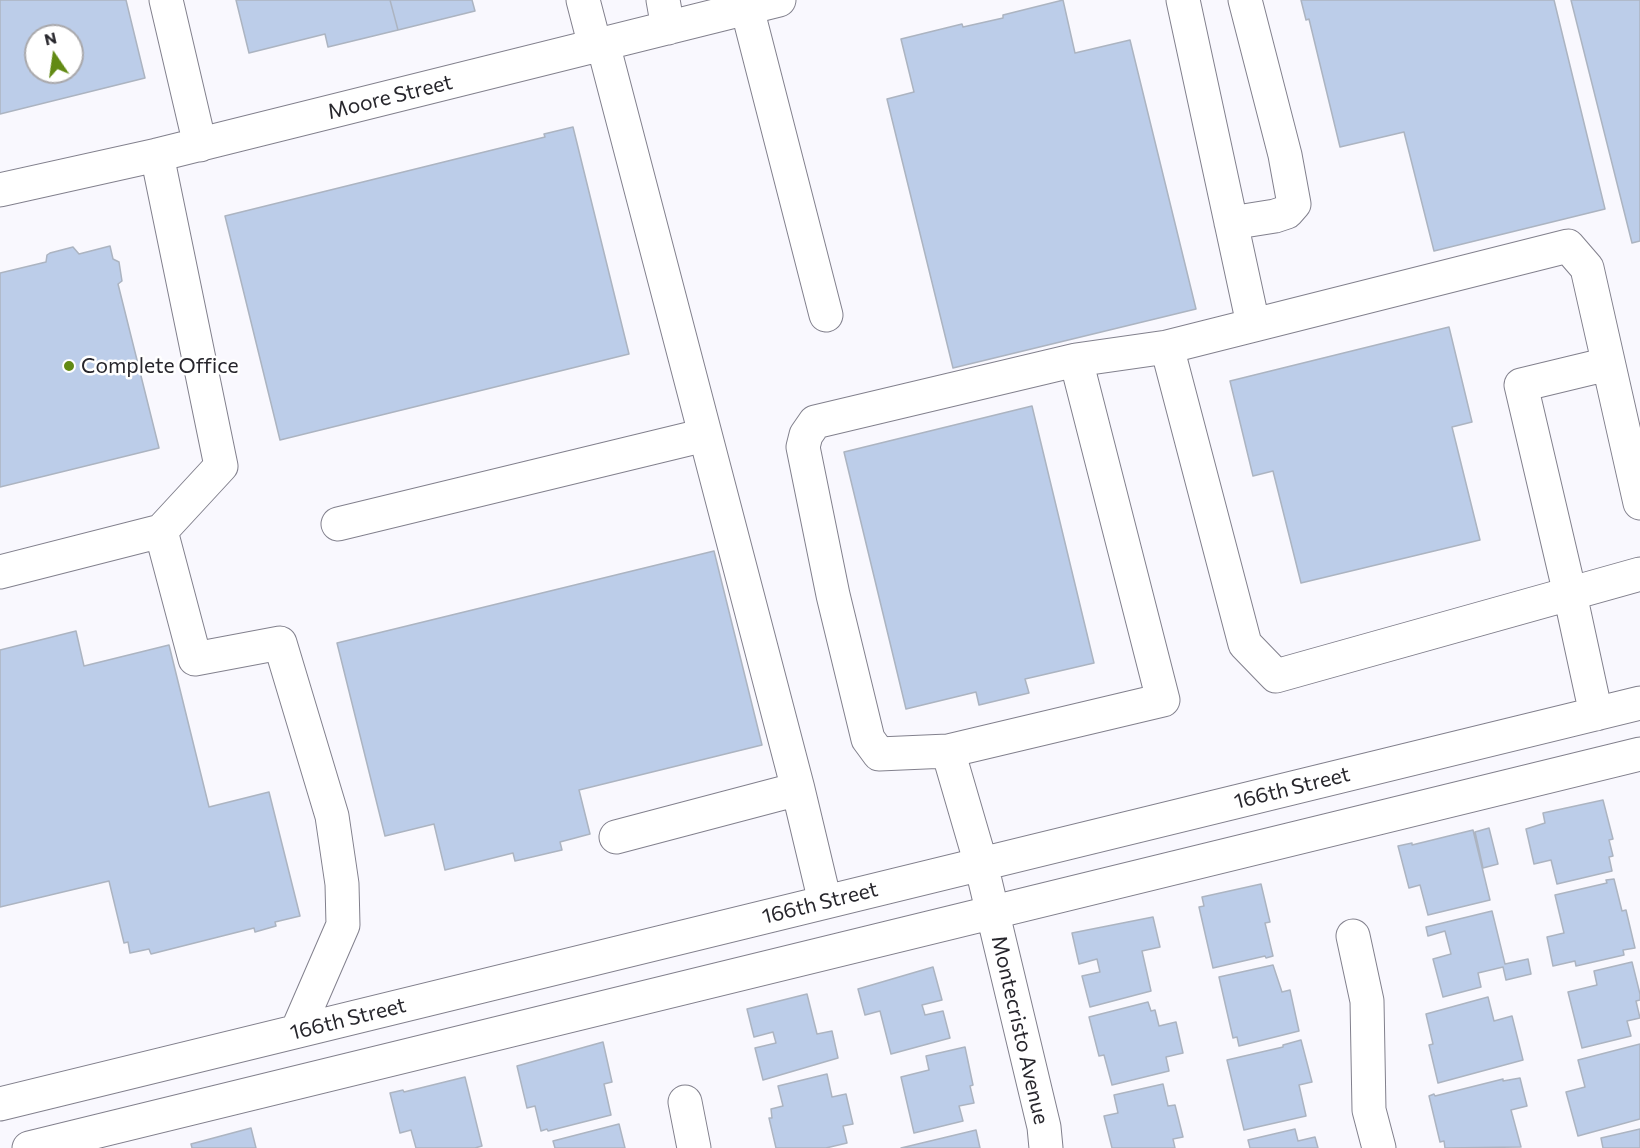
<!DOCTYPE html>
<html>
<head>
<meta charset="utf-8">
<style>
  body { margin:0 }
  #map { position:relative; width:1640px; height:1148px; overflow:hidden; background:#f9f8fe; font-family:Commissioner,sans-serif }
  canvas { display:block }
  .north { position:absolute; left:24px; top:24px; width:60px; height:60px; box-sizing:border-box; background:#fff; border:2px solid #a9a8ab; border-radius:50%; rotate:347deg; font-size:16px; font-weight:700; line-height:24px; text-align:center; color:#27262c }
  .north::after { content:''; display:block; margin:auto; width:21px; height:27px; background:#628a14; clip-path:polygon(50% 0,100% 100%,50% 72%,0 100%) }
</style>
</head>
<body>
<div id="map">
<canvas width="1640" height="1148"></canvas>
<div class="north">N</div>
</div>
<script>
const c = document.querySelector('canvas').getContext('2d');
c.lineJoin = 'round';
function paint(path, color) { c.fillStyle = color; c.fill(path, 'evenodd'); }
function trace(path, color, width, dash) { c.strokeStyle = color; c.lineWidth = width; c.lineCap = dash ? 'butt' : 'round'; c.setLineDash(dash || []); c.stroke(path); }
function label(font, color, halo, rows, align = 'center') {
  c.font = font + ' Commissioner,sans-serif'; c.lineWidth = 5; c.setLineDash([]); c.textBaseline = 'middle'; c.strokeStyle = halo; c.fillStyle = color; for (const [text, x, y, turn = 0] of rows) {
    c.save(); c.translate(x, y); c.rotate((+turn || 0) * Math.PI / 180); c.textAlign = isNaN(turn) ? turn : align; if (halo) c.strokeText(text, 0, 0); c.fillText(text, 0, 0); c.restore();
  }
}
const building = new Path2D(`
  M0,0H126L145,78L0,114ZM36,36H72V72H36Z
  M236,0H390L398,30L328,47L325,34L249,53Z
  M390,0H472L475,11L398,30Z
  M1063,0L1075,53L1130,40L1196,309L953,368L887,99L914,92L901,39L962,24L963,27L1003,18V15Z
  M1301,0H1554L1605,209L1434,251L1404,132L1340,147L1309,19L1306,20Z
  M1571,0H1640V241L1632,243Z
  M573,127L629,354L280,440L225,216L545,137L544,134Z
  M110,246L113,259L119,262L122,281L118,284L159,448L0,487V273L46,262L47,255L50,253L73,247L79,254Z
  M1449,327L1472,422L1452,427L1480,540L1301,583L1273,471L1253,476L1230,381Z
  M1032,406L1094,663L1025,679L1029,693L979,705L976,692L906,709L844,452Z
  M714,551L762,745L579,790L590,834L560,842L562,850L515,861L513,853L445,870L434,824L385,836L337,643Z
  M76,631L84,666L169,645L209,807L269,792L300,916L275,922L276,926L255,932L254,928L151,954L149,949L130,953L128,942L124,943L109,881L0,907V650Z
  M1603,800L1613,839L1609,840L1613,856L1609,857L1612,871L1557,884L1551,860L1534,864L1526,829L1545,823L1543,813Z
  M1489,828L1498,864L1483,868L1475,832Z
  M1473,830L1490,900L1428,915L1420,885L1409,888L1398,846L1412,843V845Z
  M1614,879L1622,911L1626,910L1635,948L1623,950L1624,955L1576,966L1575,961L1553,966L1547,937L1564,933L1555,895L1607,883L1606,880Z
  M1261,884L1270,922L1265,923L1273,956L1266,958L1265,956L1213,968L1199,907L1204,906L1202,897Z
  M1492,911L1505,964L1528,959L1531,974L1506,980L1503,967L1478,973L1481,987L1443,997L1433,959L1451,954L1445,931L1428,936L1426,927Z
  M1153,917L1160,947L1142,951L1151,991L1090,1007L1082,976L1100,972L1097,959L1079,964L1072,933Z
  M1632,962L1640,994V1000L1636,1001L1640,1018L1627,1021L1631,1036L1582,1048L1568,992L1597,985L1594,971Z
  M1273,965L1282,992L1290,990L1299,1031L1239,1046L1237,1037L1233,1038L1219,977Z
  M933,967L942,1000L922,1005L925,1015L943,1011L950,1038L891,1054L880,1011L865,1015L858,989Z
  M807,994L817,1034L832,1031L838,1058L763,1080L755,1048L776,1043L773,1032L754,1037L747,1009Z
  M1488,997L1494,1021L1512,1016L1523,1060L1438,1083L1429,1045L1433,1044L1426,1014Z
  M1148,1002L1151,1011L1155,1010L1159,1026L1176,1022L1183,1053L1166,1057L1169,1071L1112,1085L1104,1055L1099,1056L1089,1017Z
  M1301,1040L1312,1082L1299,1085L1306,1116L1244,1130L1227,1060L1283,1047V1045Z
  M603,1042L612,1082L604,1084L611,1115L548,1131L547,1129L541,1131L535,1106L527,1108L517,1066Z
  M1640,1044V1119L1578,1136L1566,1092L1585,1087L1578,1060Z
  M965,1047L973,1085L970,1086L974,1103L959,1106L963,1121L914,1133L901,1077L929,1070L926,1056Z
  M827,1074L832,1097L846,1094L853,1124L843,1126L847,1143L826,1148H776L769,1118H772L771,1109L783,1106L778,1086Z
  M465,1077L482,1146L475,1148H416L411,1130L400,1133L390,1093L403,1090L404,1092Z
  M1520,1078L1527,1106L1511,1110L1521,1147L1445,1148L1444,1141L1440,1142L1429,1096L1434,1094L1435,1096L1503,1079V1081Z
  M1163,1084L1168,1106L1175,1105L1183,1137L1173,1139L1175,1148H1112L1104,1116L1118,1113L1114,1095Z
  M619,1124L625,1148H555L553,1141Z
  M251,1128L256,1148H192L191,1144Z
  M1295,1129L1298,1141L1315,1137L1318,1148H1250L1248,1140Z
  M1640,1129V1148H1603L1601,1138Z
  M976,1130L980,1148H901Z`);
const minor = new Path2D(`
  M166,0L200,145
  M583,0L595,46
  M663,0L668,28
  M1183,0L1253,324
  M747,8L826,315
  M603,44L798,789
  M157,155L221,466L161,531
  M0,190L157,155L779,0
  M1231,223L1275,216L1287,212L1294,204L1285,155L1245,0
  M1640,503L1587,268L1568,246L1167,347L1245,644L1276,676L1640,574
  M338,524L705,435
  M0,572L161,531L195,659L280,643L332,816L342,884L343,925L297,1031
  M1596,714L1570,594L1521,385L1608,364
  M948,751L879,754L868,739L833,595L803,447L806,435L815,422L1076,360
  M616,837L798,789L825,902
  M1353,936L1367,1001L1369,1110L1379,1148
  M685,1102L694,1148
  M0,1104L1640,703
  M29,1148L1640,754
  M1046,1148L1044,1127L981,864L948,751L1163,700L1076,360L1167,347`);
const markers = [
  [69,366,6,"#628a14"]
];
const streetNames = [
  ["Moore Street",390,97,-14],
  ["166th Street",1292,788,-14],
  ["166th Street",820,903,-14],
  ["166th Street",348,1019,-14],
  ["Montecristo Avenue",1020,1030,77]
];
const poiNames = [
  ["Complete Office",81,366]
];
paint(building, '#bccde9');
trace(building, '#acb4c1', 1.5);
trace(minor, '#82808d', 35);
trace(minor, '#fff', 33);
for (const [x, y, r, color] of markers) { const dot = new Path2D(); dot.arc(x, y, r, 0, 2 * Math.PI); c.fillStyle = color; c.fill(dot); trace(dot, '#fff', 2); }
label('21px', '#27262c', '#fff', streetNames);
label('21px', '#27262c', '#fff', poiNames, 'left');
</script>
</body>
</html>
